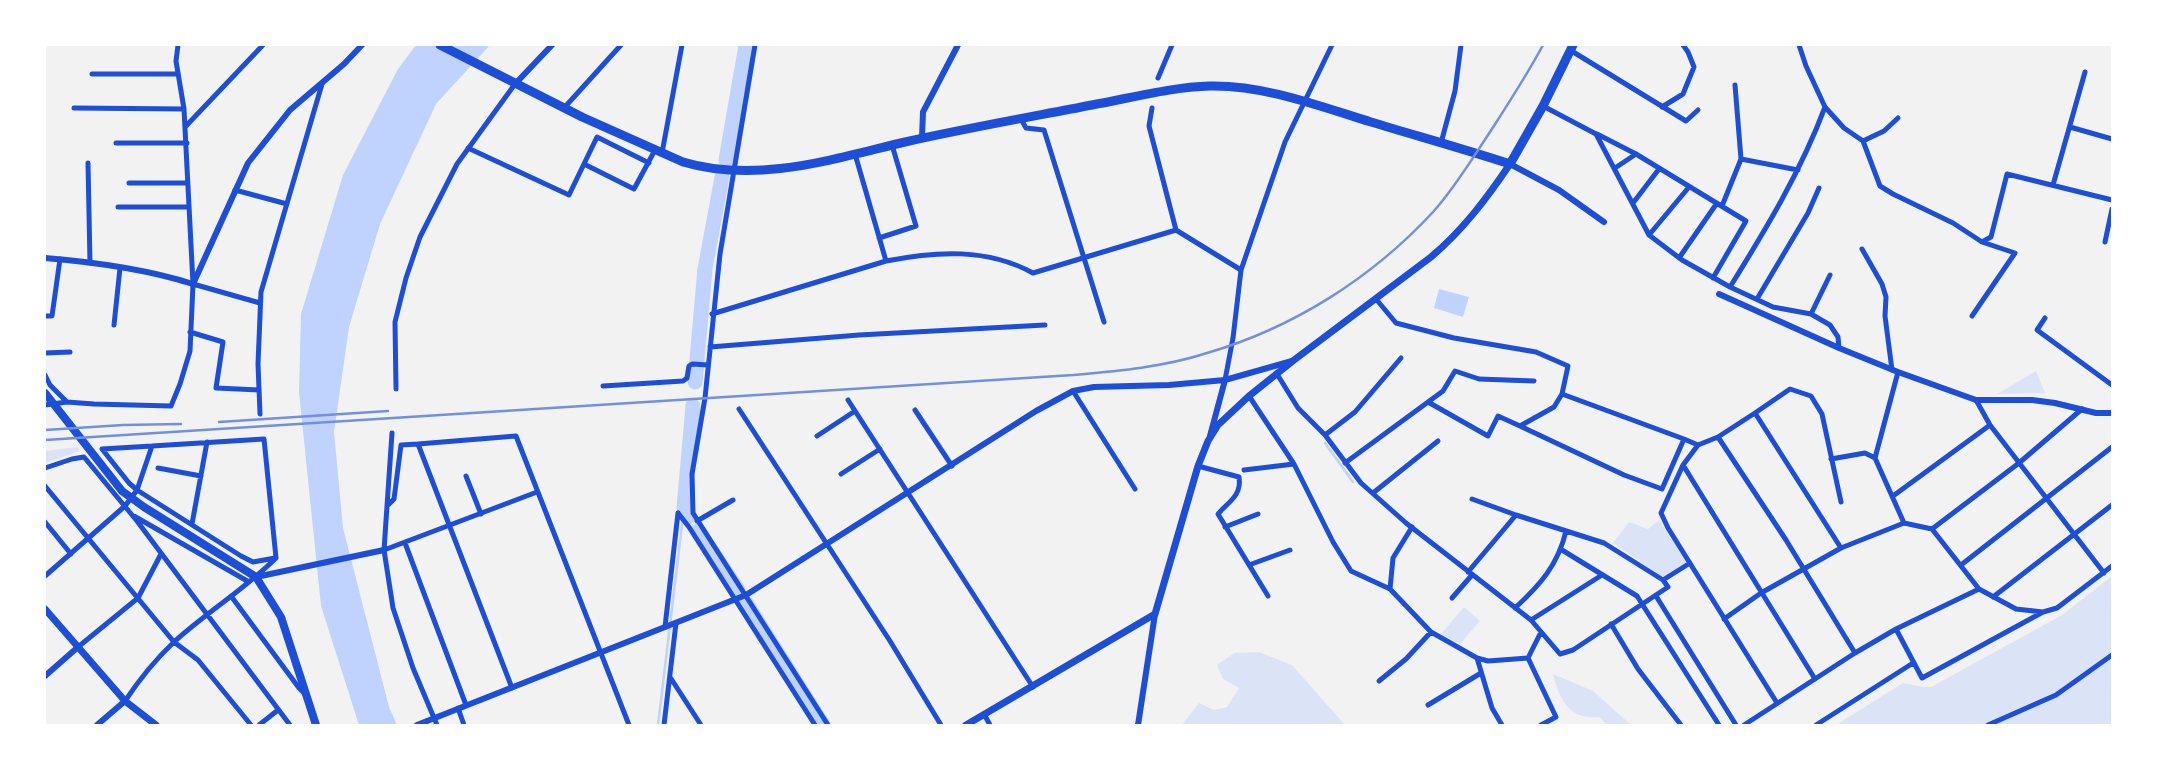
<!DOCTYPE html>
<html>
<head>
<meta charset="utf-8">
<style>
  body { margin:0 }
  #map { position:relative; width:2157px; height:770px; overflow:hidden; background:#f2f2f2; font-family:Jost,sans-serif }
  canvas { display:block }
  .frame { position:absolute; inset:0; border:46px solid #fff; pointer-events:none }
</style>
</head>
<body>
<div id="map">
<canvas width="2157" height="770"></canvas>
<div class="frame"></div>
</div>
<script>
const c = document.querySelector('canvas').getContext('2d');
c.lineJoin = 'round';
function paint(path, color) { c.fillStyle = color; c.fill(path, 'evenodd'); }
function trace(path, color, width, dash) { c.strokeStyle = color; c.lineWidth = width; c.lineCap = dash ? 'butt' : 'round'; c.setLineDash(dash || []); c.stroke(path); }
const green = new Path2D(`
  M2036,371L2045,393L1997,394Z
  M77,447L80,451L45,463V451Z
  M1659,520L1686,562L1663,577L1613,543L1629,522L1648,529Z
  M2112,576V725H1836L1903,683L1923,687H1931L2062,615Z
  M1464,607L1480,621L1460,644L1441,634Z
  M1259,652L1292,665L1345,725H1182L1199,703L1214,710L1227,707L1239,688L1223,679L1217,665L1234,653Z
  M1553,674L1593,691L1631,725H1606L1600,717C1569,720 1560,701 1553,674Z`);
const water = new Path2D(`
  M416,45H490L436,104L380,224L349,327L334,432L343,528L389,707L397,725H359L321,606L299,392L301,314L343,175L398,69Z
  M1439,289L1469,297L1463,317L1434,308Z`);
const stream = new Path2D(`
  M1325,443L1353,482
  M658,725L684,508`);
const river = new Path2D(`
  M726,160L746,45
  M695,382L705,269L722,177
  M688,517L684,508L693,406
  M698,531L738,590
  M746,603L823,725`);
const minor = new Path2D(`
  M755,45L720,254L705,398L692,474L693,513L828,725
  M1799,45L1806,66L1825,107L1844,128L1863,141L1880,186L1893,194L1953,223L1982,242L1991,237L2007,174L2112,200
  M1570,50L1686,121L1698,110
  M92,74H178
  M1158,78L1172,45
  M1543,106L1596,134L1649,235L1682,260L1730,287L1773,307L1811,314L1830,325L1838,337L1839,348
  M1662,107L1683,94L1694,67L1688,52L1683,45
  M74,108L184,109
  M564,108L621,45
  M1152,108L1149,126L1176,230L1241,270
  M1021,119L1026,128L1044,130L1104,322
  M186,126L263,45
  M2070,127L2112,139
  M1597,134L1636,154L1746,221L1713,278
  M1863,141L1884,131L1898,118
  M116,143H187
  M1441,143L1455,91L1461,45
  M468,148L569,195L597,137L649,163
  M662,153L682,45
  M855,154L886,261
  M1741,159L1798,170
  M88,163L90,263
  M584,164L634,189L655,150
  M1615,168L1636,154
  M129,183H187
  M2053,185L2085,72
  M235,190L287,204
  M1633,203L1659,169
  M1722,206L1741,159L1735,85
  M118,207H188
  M1649,235L1689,187
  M879,238L916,226L892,145
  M2105,242L2112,209
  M1862,249L1882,284L1886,297L1885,316L1892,370
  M1679,258L1717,203
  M193,284L260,303
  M1730,287C1766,229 1801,171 1825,107
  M1376,299L1396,323L1454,338L1536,352L1568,366L1562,394
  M1757,299L1808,213L1819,188
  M712,314L886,261C937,251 987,248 1033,273L1176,230
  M1811,314L1830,275
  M45,316H52L60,259
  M1972,316L2015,253L1982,242
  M2045,318L2037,330L2112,385
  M114,325L120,268
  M190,332L223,342L216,388L259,390
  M710,347L859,335L1045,325
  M45,353L70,352
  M1898,372L1875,458L1904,523
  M1277,374L1298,408L1325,435L1361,483L1406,523L1531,620L1560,654L1573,650L1668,587L1663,580L1604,543L1516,515L1468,572
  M45,375L50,385L67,402
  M1225,380L1233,338L1241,270L1285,142L1332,45
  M603,386L683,381L687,378L689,366L692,364L708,365
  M396,389L395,322L406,278L420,237L457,164L515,84
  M1073,391L1135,489
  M1249,396L1294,464L1333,542L1351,571L1390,589L1431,632L1477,658L1488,661L1528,658L1541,632
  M848,400L1033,687
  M1976,400L1990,425L2104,573
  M1428,402L1488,436L1498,416L1520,426
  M45,405L67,402L94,404L171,406L180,384L190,351L193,284L184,109L176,61L178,45
  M739,409L890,641L941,725
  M915,410L952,466
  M1755,413L1790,389L1811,396L1822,414L1841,502
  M260,414L258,364L261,292L322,84
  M392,433L384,550L393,608L413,668L437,725
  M1325,435L1355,412L1401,358
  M817,436L855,411
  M1718,437L1786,540L1855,653
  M1684,439L1662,489L1624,475L1520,426L1554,407L1562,394L1684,439L1698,445
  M152,446L102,449L129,483L137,490L241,556L253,562L275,558
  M1831,459L1865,453L1875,458
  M1345,463L1443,391L1455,371L1479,379L1534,381
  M1683,465L1661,513L1668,528L1777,703
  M1198,466L1239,477C1242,496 1228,502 1218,514L1268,596
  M45,468L72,459L84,457L137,521L290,725
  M158,468L201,476
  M1244,470L1294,464
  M841,474L880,449
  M466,476L481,514
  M45,486L174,642L198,660L251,725
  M1373,493L1438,441
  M1893,496L1990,425
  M1472,499L1516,515
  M388,505L394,499L401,445L418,444
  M678,513L689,527L815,725
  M134,516L249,582
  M697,521L733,500
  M45,522L71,554
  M192,524L207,442
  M1225,527L1258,514
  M1932,529L2019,463L2082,409
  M405,543L466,705
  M384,550L537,492
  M1562,550L1637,596L1719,725
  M1249,565L1290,550
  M1961,565L2112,447
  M45,576L125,506L137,490L152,446L264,439L276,558C245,589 207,612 174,642C156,659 139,680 125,701
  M1663,580L1690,563
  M1390,589L1393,558L1412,527
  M231,596L299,688L306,695
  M1656,596L1736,725
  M1993,597L2112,505
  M1452,598L1472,575
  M1515,608C1540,585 1558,565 1566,531
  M1724,619L1761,593L1841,548L1904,523L1932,529L1979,589L2016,609L2043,612
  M1531,620L1602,575
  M1611,624L1638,669L1681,725
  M665,627L678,513
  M1896,629L1922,678L2043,612L2057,608L2112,566
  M78,647L138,598L161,554
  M1477,658L1492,708L1502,725
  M1528,658L1556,717L1541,725
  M670,677L701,725
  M1815,679L1683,465L1698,445L1718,437L1755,413L1841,548
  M1379,681L1406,659L1431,632
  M512,688L418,444L516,436L629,725
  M1428,705L1481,673
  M458,708L464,725
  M984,714L990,725
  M259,725L278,710
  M664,725L676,623
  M1744,725L1855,653L1896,629L1979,589
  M1816,725L1913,663
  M1988,725L2056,695L2112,655`);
const tertiary = new Path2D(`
  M515,84L552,45
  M922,138L923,112L958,45
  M1510,164L1559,190L1604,222
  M45,258C94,262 146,269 193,284L248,163L290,110L344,64L362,45
  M1719,294L1839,348L1898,372L1976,400H2032L2055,403L2096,413H2112
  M1210,436L1225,380
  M256,577L384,550
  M45,676L78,647
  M97,725L125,701
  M417,725L746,595L1036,411L1073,391L1094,387L1169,385L1225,380L1292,361
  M1138,725L1155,614`);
const secondary = new Path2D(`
  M45,609L125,701L156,725
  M966,725L1155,614L1198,466L1208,441L1218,425L1249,396L1294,360L1431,257C1463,230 1487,198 1510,164`);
const primary = new Path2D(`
  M45,393L122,491L144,507L256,577L281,617L316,725`);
const trunk = new Path2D(`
  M440,45L582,117L683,162C757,184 833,159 905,142C967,128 1030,117 1092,105C1131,98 1171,87 1210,86C1265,85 1319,106 1371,122C1417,136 1464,149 1510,164L1543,106L1573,45`);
const rail = new Path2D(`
  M219,422L388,411
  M45,430L123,425L181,424
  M45,440L1073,375C1118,371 1164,367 1207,353C1293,328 1372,278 1433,212C1454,189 1472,159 1490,132C1508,104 1527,75 1543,45`);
paint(green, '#dbe4f7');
paint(water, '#bfd3fe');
trace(stream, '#bfd3fe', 2.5);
trace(river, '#bfd3fe', 15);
trace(minor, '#1d4ed8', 5);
trace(tertiary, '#1d4ed8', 6);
trace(secondary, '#1d4ed8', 7);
trace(primary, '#1d4ed8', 8);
trace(trunk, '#1d4ed8', 9);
trace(rail, '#7290e2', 2.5);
</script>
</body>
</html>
